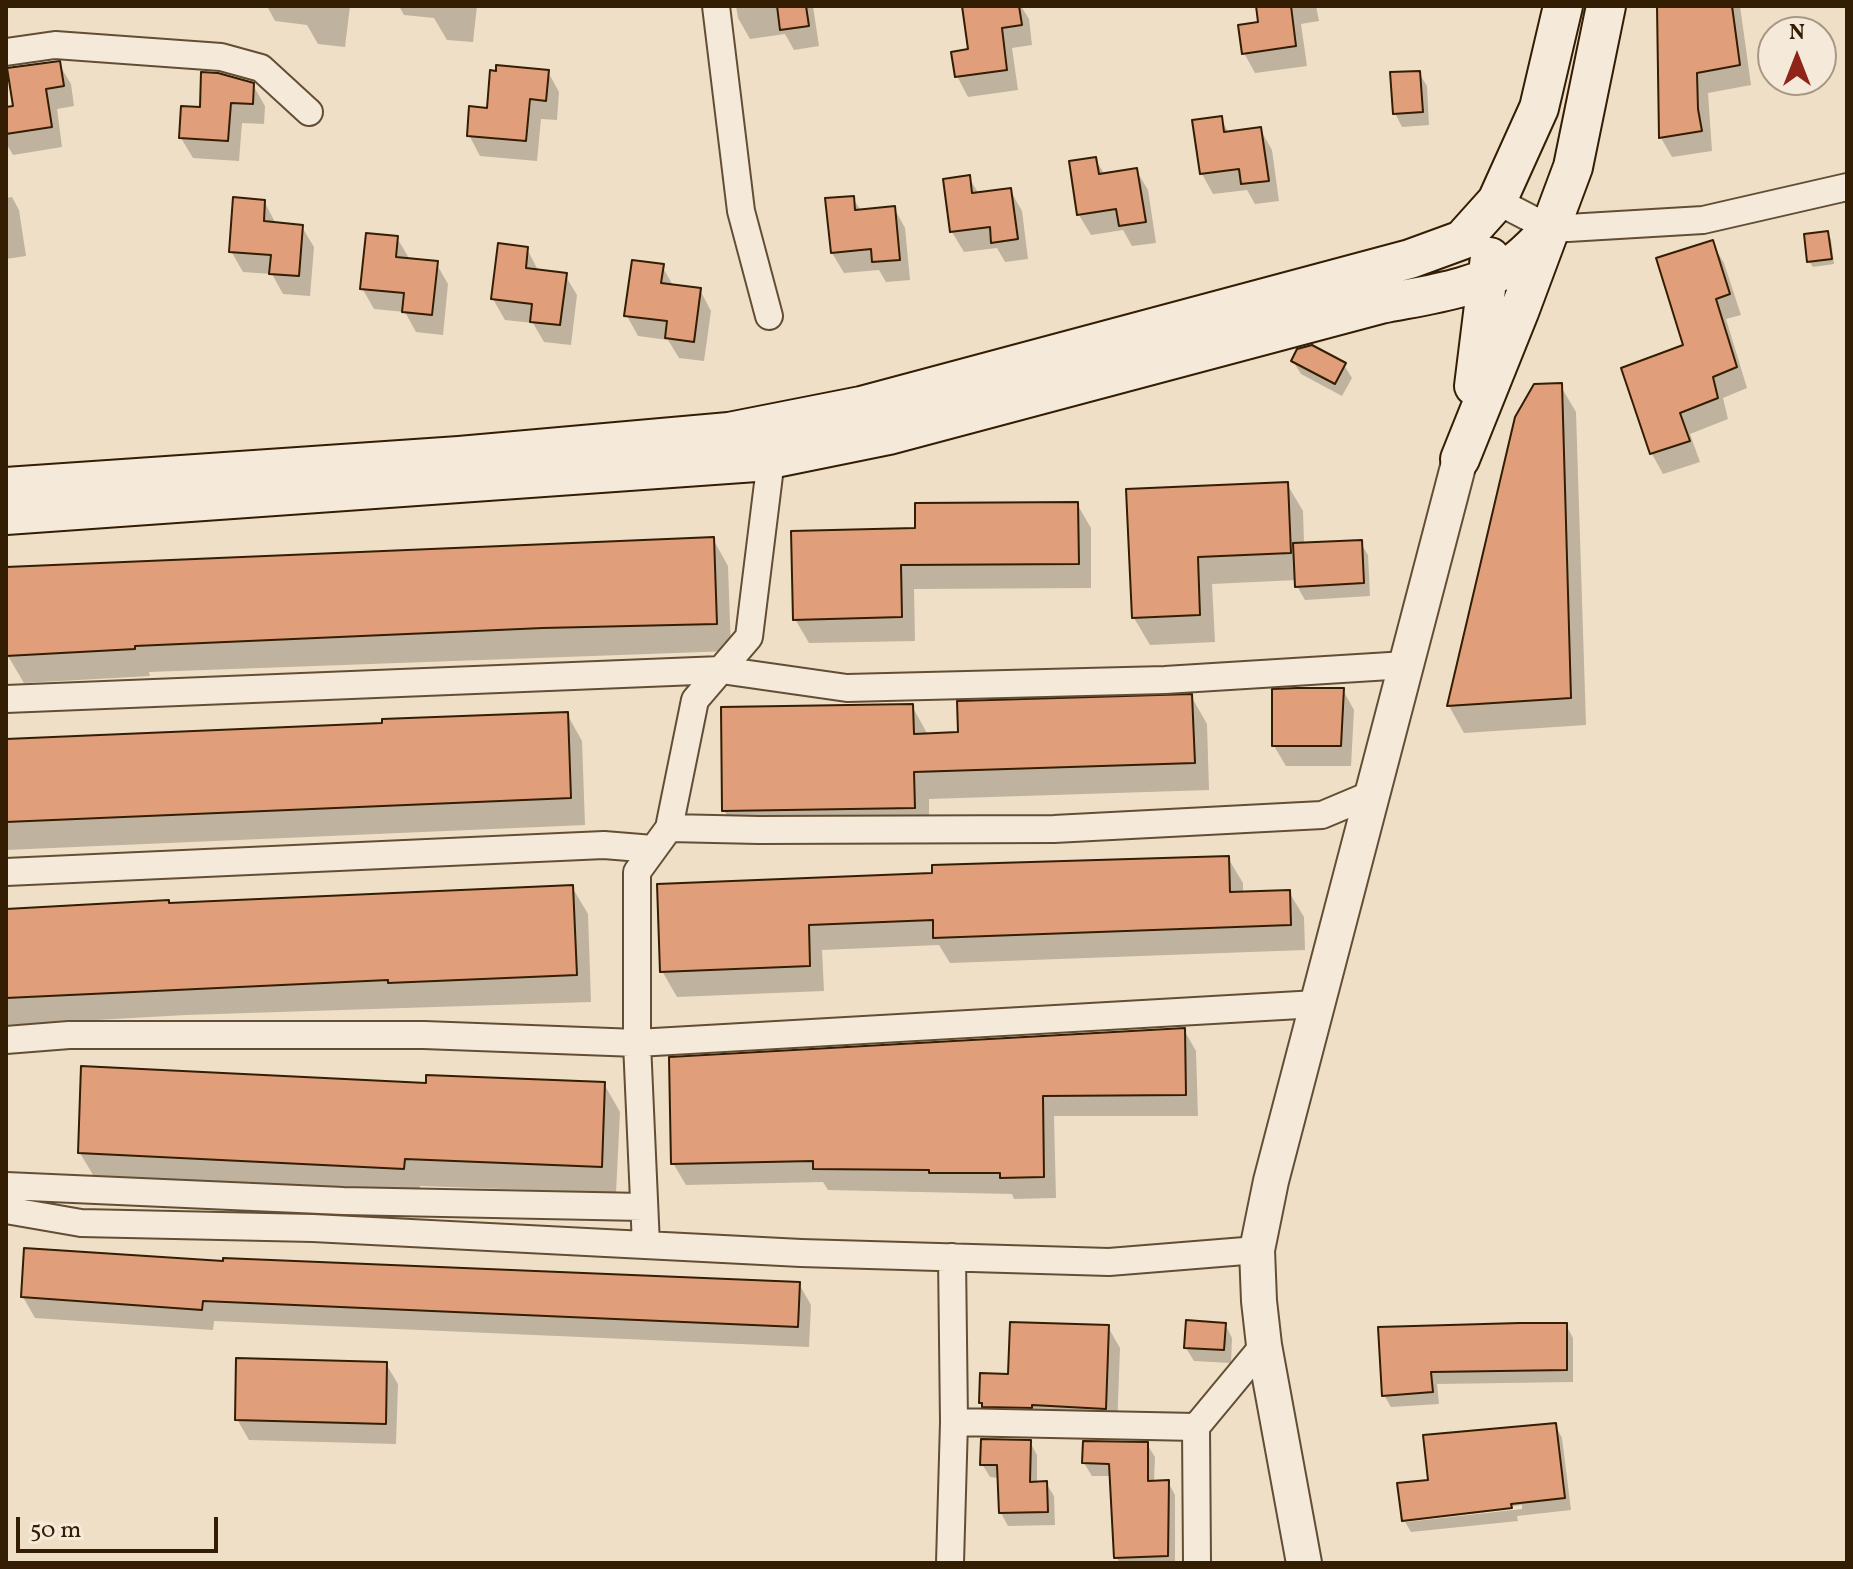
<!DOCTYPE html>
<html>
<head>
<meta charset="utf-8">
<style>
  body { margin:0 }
  #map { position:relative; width:1853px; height:1569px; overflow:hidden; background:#efdfc6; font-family:Vollkorn,serif }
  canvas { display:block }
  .frame { position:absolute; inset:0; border:8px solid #331d03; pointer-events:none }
  .north { position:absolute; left:1757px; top:16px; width:80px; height:80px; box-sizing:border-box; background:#f5eada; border:2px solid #a79884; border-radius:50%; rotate:0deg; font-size:22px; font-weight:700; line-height:32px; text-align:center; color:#331d03 }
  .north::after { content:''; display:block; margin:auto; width:28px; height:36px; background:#8f2418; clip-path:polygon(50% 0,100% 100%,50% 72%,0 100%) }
  .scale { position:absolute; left:16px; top:1517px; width:202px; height:36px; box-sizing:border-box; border:4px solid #331d03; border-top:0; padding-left:10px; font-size:24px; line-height:28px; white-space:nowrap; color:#331d03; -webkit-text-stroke:6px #f5eada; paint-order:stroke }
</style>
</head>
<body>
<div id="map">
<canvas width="1853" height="1569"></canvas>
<div class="frame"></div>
<div class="north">N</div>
<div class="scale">50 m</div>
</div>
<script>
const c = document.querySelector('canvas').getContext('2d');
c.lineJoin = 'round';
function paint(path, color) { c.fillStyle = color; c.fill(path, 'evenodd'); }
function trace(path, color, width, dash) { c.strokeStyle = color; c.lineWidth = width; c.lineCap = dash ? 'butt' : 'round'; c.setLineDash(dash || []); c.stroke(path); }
const shadow = new Path2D(`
  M267,6H350L345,47L318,44L307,25L275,21Z
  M399,6H477L473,42L447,40L434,18L404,15Z
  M736,6H813L819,46L794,50L785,34L750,39L738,18Z
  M964,6H1021L1029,19L1032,45L1012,48L1018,90L968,97L957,76L970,51Z
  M1258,6H1316L1319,21L1301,24L1307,66L1255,73L1244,53L1261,24Z
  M1659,6H1740L1751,85L1708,93L1712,151L1672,157L1661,138Z
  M59,64L71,84L74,106L57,109L62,147L13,155L6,143V109L15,108Z
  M548,72L559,92L557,120L541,119L537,161L480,156L469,135L489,110Z
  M1419,73L1427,86L1429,125L1402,127L1395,113Z
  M253,85L265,106L264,124L242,123L239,161L193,158L181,138L201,109Z
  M1221,118L1229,134L1260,129L1272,150L1279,201L1255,204L1247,190L1213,194L1202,174L1194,122Z
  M1095,159L1105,175L1136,170L1148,190L1156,243L1132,246L1123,230L1091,235L1079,215Z
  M969,178L979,194L1010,190L1022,211L1028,259L1005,262L997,248L964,252L952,232Z
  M12,197L19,210L26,256L6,259V198Z
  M853,198L861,211L894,208L905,228L910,280L886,282L879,270L844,273L832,253Z
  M264,201L276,224L302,227L314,247L310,296L283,294L272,274L243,272L231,251Z
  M1827,233L1831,239L1834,264L1813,267L1809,261Z
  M397,238L409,258L436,263L448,284L443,335L416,332L405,312L374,309L362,288Z
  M1712,243L1724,263L1741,315L1726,319L1747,388L1723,398L1728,419L1690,434L1700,462L1663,474L1652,454L1623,369L1686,346Z
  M527,249L539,272L565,275L577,295L571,345L544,342L533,323L505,320L493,299Z
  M662,266L674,287L700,290L711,311L704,361L679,358L668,340L638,336L627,316Z
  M1293,361L1344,365L1352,378L1342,396L1301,374Z
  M1560,385L1576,412L1586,725L1464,733L1449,706Z
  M1287,484L1303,511L1304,544L1360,542L1368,555L1370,596L1305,600L1297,586V580L1212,584L1215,642L1150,645L1134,618L1128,491Z
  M1077,504L1091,528V588L914,589L915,641L809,643L795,619L917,530Z
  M713,539L728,566L731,651L149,672L150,676L24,683L8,656L6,569Z
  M1343,690L1354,710L1351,766H1286L1274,746Z
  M1191,696L1207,724L1209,790L929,799V835L740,837L724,810L912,706L928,735L960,734Z
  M567,714L582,741L585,825L6,850V741L384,725Z
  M1228,858L1243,883V894L1289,892L1304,917L1305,950L950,963L939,945L822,950L824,991L677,997L662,971L934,875Z
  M572,887L588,914L591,1002L186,1015L6,1025V911Z
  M1184,1030L1196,1051L1198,1116H1054L1056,1198L1014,1199L1012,1194L828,1190L823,1182L686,1185L673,1163Z
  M604,1084L620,1112L616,1193L420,1186L419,1196L96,1180L80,1153L428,1085Z
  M225,1264L799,1284L811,1305L809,1347L214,1321L213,1330L35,1318L23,1297Z
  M1225,1324L1232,1338L1231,1363L1194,1361L1186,1348Z
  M1566,1325L1573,1338V1382L1437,1384L1439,1404L1391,1407L1384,1395L1380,1329Z
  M1108,1327L1120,1348L1117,1429L996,1427L981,1402L1010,1376Z
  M386,1364L398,1384L396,1444L249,1440L237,1419Z
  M1555,1425L1562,1438L1571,1510L1517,1516L1518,1521L1411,1532L1404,1520L1430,1481ZM1522,1505V1509L1406,1522V1518Z
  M1030,1442L1037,1455V1483H1046L1054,1496L1055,1525L1008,1526L1001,1513L999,1478L990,1477L982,1464Z
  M1147,1444L1155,1457L1154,1482H1168L1175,1495V1563H1120L1116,1557L1111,1476H1092L1084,1463Z`);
const building = new Path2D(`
  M777,6H806L809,26L780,30Z
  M962,6H1019L1022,25L1002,28L1007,70L955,77L951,52L968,49Z
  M1256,6H1291L1296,46L1242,54L1238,25L1258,22Z
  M1657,6H1732L1740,65L1697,73L1698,109L1702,131L1659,138Z
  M60,61L64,86L46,89L52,127L6,134V107L13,106L7,68Z
  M496,65L549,70L546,101L530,99L526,141L467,136L469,106L487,108L490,70L496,71Z
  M1420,71L1423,112L1393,114L1390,72Z
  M201,72L218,73L254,83L253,104L231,103L228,141L179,138L181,106L200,107Z
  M1222,116L1224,132L1261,127L1269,181L1241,184L1239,169L1200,174L1192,120Z
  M1096,157L1099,174L1137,168L1146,222L1119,226L1116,209L1077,215L1069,161Z
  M970,175L972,193L1011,188L1018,239L991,243L990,227L950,232L943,179Z
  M854,196L855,210L895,206L900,260L872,262L871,249L831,253L825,198Z
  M233,197L265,200L264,221L303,225L299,276L269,274L271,255L229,252Z
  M1828,231L1832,259L1807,262L1804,234Z
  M366,233L398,236L396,257L438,261L432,315L402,312L404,293L360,289Z
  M1713,240L1730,294L1716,299L1737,367L1713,377L1718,398L1680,413L1690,441L1650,454L1621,368L1683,345L1656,258Z
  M498,243L528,247L526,268L567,273L560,325L530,322L532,304L491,299Z
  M632,260L664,264L661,283L701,288L694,342L665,338L667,321L624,316Z
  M1312,345L1346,363L1335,384L1291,361L1297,349Z
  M1562,383L1571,698L1447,706L1515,417L1534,384Z
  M1288,482L1291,553L1198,557L1200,615L1132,618L1126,489Z
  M1078,502L1079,564L901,565L902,617L793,620L791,531L915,528V503Z
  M714,537L717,624L543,628L135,646V649L6,656V567Z
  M1362,540L1364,583L1295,587L1293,543Z
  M1297,688H1344L1341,746H1272V689Z
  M1192,694L1195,763L914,772L915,808L722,811L721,707L913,704L914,734L958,732L957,701Z
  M568,712L571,798L6,822V739L382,723V719Z
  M1229,856L1230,892L1290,890L1291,925L933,938V920L809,925L810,966L660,972L657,884L932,873V865Z
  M573,885L577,975L388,983V980L6,998V909L169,900V903Z
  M1185,1028L1186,1095L1043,1096L1044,1177L1000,1178V1173H929V1170L813,1169V1161L671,1164L669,1057Z
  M81,1066L426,1083V1075L605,1082L602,1167L405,1159L404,1169L78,1153Z
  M24,1248L223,1261V1258L800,1282L798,1327L203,1301L202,1310L21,1297Z
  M1186,1320L1226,1323L1224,1350L1184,1348Z
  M1010,1322L1109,1325L1106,1409L1032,1405V1408L982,1407V1403H979L980,1373L1008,1374Z
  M1520,1323H1567V1370L1431,1372L1433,1392L1382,1396L1378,1327Z
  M236,1358L387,1362L386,1424L235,1420Z
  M1556,1423L1565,1498L1511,1504L1512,1508L1402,1521L1397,1483L1428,1480L1423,1435Z
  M981,1439L1031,1440L1030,1482L1047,1481L1048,1512L999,1513L997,1465H980Z
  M1083,1441L1148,1442V1481L1169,1480L1168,1556L1114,1558L1109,1464L1082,1463Z`);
const minor = new Path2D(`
  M716,6L741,211L769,316
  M6,52L55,45L221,57L261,68L309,112
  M1497,201L1551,229L1703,220L1847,187
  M6,699L721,670L847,688L1165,680L1406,665
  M669,828L759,830L1054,829L1322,815L1372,794
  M6,872L604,845L653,849
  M6,1040L69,1035H424L637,1043L1317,1004
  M6,1186L343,1201L643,1207
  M6,1210L81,1223L313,1228L801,1253L1109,1262L1257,1250
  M646,1245L637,1043V872L669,828L695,700L749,637L771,459
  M954,1422L1196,1427L1264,1345
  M1196,1427L1197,1563
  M950,1563L954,1422L952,1257`);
const tertiary = new Path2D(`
  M1304,1563L1264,1345L1259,1301L1257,1250L1271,1181L1460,459`);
const secondary = new Path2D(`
  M1474,386L1490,257
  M1460,459L1519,312L1573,167L1606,6
  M6,487L459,456L729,432L861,406L1410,259L1462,240L1497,201L1539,108L1563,6
  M6,515L756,462L889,435L1381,304C1425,295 1476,290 1514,263C1527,254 1539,240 1551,229`);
paint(shadow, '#0003');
paint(building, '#e19e7a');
trace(building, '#331d03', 2);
trace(minor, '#624e34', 30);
trace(tertiary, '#624e34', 38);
trace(secondary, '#331d03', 42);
trace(minor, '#f5eada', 26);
trace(tertiary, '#f5eada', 34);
trace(secondary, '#f5eada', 38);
</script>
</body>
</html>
